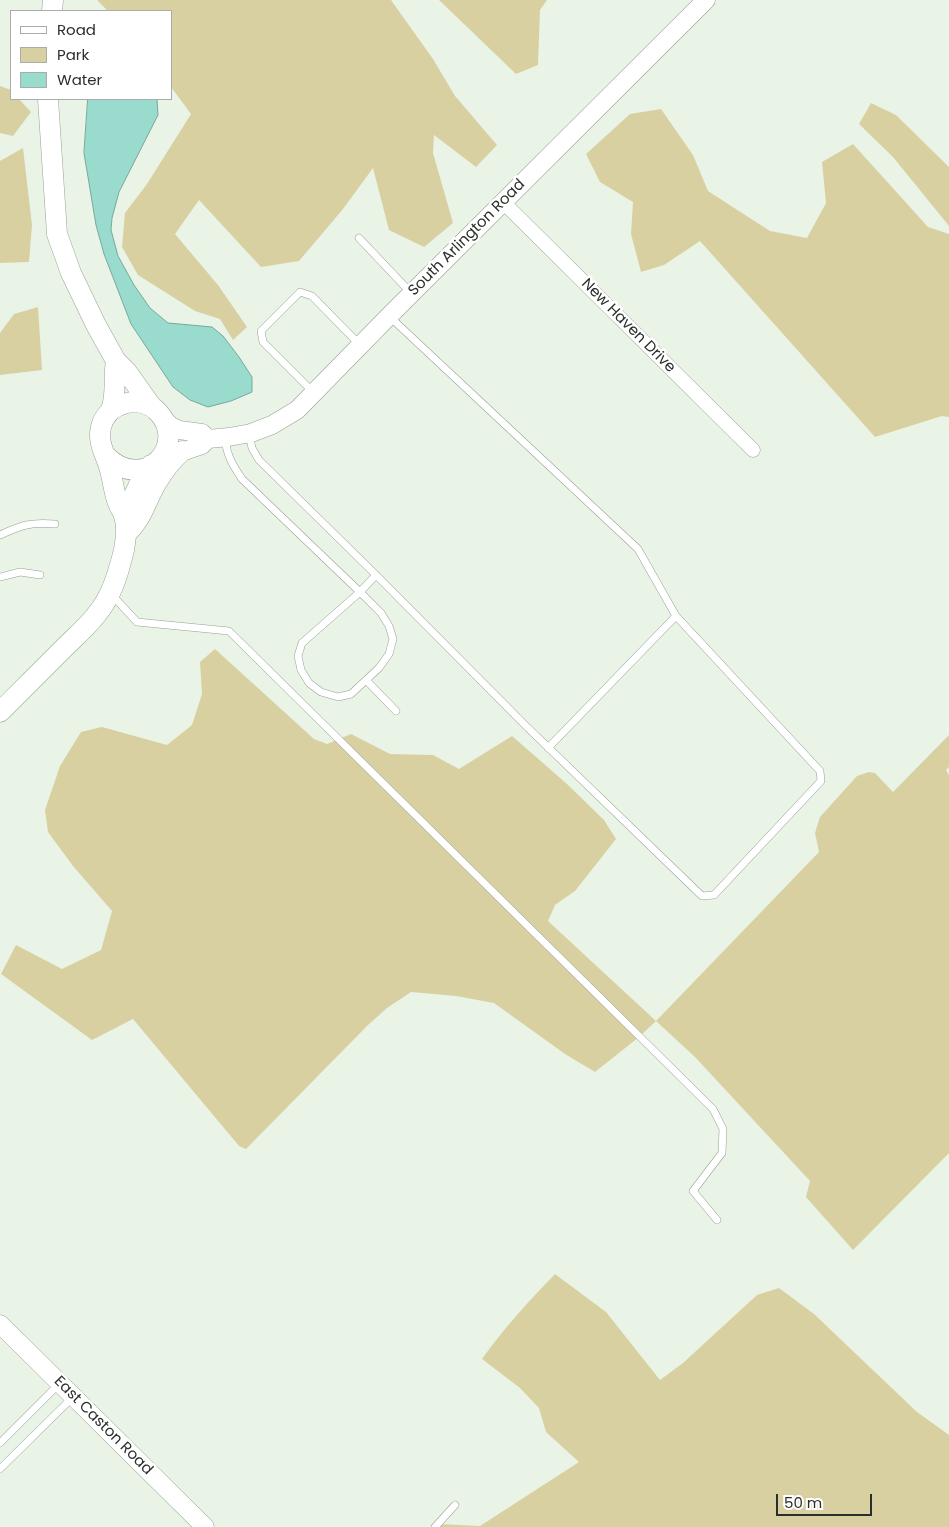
<!DOCTYPE html>
<html>
<head>
<meta charset="utf-8">
<style>
  body { margin:0 }
  #map { position:relative; width:949px; height:1527px; overflow:hidden; background:#e9f4e6; font-family:Poppins,sans-serif }
  canvas { display:block }
  .legend { position:absolute; left:10px; top:10px; width:162px; height:90px; box-sizing:border-box; background:#fff; border:1px solid #aaaca9; margin:0; padding:6px 9px; list-style:none; font-size:15px; color:#2a2f29 }
  .legend li { display:flex; align-items:center; gap:10px; height:25px }
  .legend b { width:25px; border:1px solid #aaaca9 }
  .scale { position:absolute; left:776px; top:1494px; width:96px; height:22px; box-sizing:border-box; border:2px solid #2a2f29; border-top:0; padding-left:6px; font-size:15px; line-height:18px; white-space:nowrap; color:#2a2f29; -webkit-text-stroke:4px #fff; paint-order:stroke }
</style>
</head>
<body>
<div id="map">
<canvas width="949" height="1527"></canvas>
<ul class="legend">
<li><b style="height:6px;background:#fff"></b>Road</li>
<li><b style="height:14px;background:#d9d0a2"></b>Park</li>
<li><b style="height:14px;background:#99dbcd"></b>Water</li>
</ul>
<div class="scale">50 m</div>
</div>
<script>
const c = document.querySelector('canvas').getContext('2d');
c.lineJoin = 'round';
function paint(path, color) { c.fillStyle = color; c.fill(path, 'evenodd'); }
function trace(path, color, width, dash) { c.strokeStyle = color; c.lineWidth = width; c.lineCap = dash ? 'butt' : 'round'; c.setLineDash(dash || []); c.stroke(path); }
function label(font, color, halo, rows, align = 'center') {
  c.font = font + ' Poppins,sans-serif'; c.lineWidth = 5; c.setLineDash([]); c.textBaseline = 'middle'; c.strokeStyle = halo; c.fillStyle = color; for (const [text, x, y, turn = 0] of rows) {
    c.save(); c.translate(x, y); c.rotate((+turn || 0) * Math.PI / 180); c.textAlign = isNaN(turn) ? turn : align; if (halo) c.strokeText(text, 0, 0); c.fillText(text, 0, 0); c.restore();
  }
}
const green = new Path2D(`
  M97,0H391L433,59L455,96L497,145L476,167L434,135L433,153L453,223L424,247L389,230L373,168L343,209L299,261L261,267L199,200L175,234L218,285L247,327L233,340L220,319L195,311L138,275L122,247L125,213L147,184L191,114L171,87V11H108Z
  M439,0H547L540,10L538,65L516,74Z
  M0,86L11,90V99H19L31,112L13,136L0,133Z
  M871,103L896,115L949,167V226L893,157L859,124Z
  M661,109L693,155L708,191L770,231L807,238L826,203L822,162L853,144L928,227L949,234V417L942,416L875,437L700,241L664,265L641,272L631,234L633,202L600,182L586,154L630,114Z
  M23,148L32,225L29,262L0,263V161Z
  M38,307L42,370L0,375V333L14,314Z
  M215,649L314,739L327,744L351,734L390,754L433,755L459,769L512,736L567,784L604,820L616,839L575,891L555,905L548,921L656,1021L819,852L815,833L820,817L857,776L869,772L875,773L893,792L949,735V767L946,770L949,775V1153L853,1250L806,1197L810,1181L695,1057L656,1021L639,1037L595,1072L565,1054L494,1003L456,996L411,992L387,1008L368,1025L246,1149L239,1146L133,1019L92,1040L1,974L16,945L62,969L101,950L112,911L73,866L48,832L45,810L60,766L81,732L102,727L167,745L192,725L202,694L200,662Z
  M555,1274L606,1312L660,1380L683,1363L757,1295L779,1288L814,1314L917,1412L949,1435V1527H435L438,1524L480,1526L579,1462L546,1432L539,1408L520,1388L482,1359C504,1328 529,1301 555,1274Z`);
const water = new Path2D(`
  M88,99H157L158,115L119,192L112,218L111,230L118,256L134,285L150,308L168,323L212,327L223,336L239,357L252,377V392L231,401L208,407L190,400L173,387L131,324L104,254L96,225L84,153Z`);
const service = new Path2D(`
  M359,238L412,294
  M314,393L263,342L261,331L300,292L312,296L360,345
  M249,434L252,448L259,460L376,575L526,726L702,896L714,895L821,781L820,771L676,616L638,549L390,317
  M225,438C227,456 232,464 242,479L360,592L381,613L389,626L393,639L389,654L379,668L351,694L338,697L321,692L309,683L301,670L298,656L302,643L360,592L376,575
  M0,535C22,525 30,522 55,524
  M0,577L20,572L40,575
  M112,595L137,622L229,631L713,1109L723,1129L722,1153L693,1191L717,1220
  M366,680L396,711
  M548,748L676,616
  M0,1443L60,1383
  M0,1469L73,1397
  M435,1527L455,1505`);
const minor = new Path2D(`
  M503,202L753,450`);
const tertiary = new Path2D(`
  M164,420L171,426L179,430L202,433L208,439
  M170,456L202,445L208,439L229,437L251,433L272,425L297,410L392,313L706,0
  M0,1324L205,1527`);
const secondary = new Path2D(`
  M52,11L53,0
  M48,99L57,234L71,273L96,325L116,361L127,372L152,407
  M111,410C117,394 113,378 116,361
  M123,513L128,508L144,474L151,465
  M127,533C143,518 146,500 157,482C164,470 172,460 182,451
  M0,712C21,691 43,669 64,648C80,632 98,617 108,597C116,582 120,566 124,550C126,538 128,525 123,513C122,510 119,507 118,503C114,493 113,481 110,470C106,455 97,443 101,427C107,402 141,394 158,412C189,445 144,494 106,456`);
const streetNames = [
  ["South Arlington Road",467,238,-45],
  ["New Haven Drive",628,326,45],
  ["East Caston Road",103,1426,45]
];
paint(green, '#d9d0a2');
paint(water, '#99dbcd');
trace(water, '#78a79c', 1);
trace(service, '#96a093', 8);
trace(minor, '#96a093', 15);
trace(tertiary, '#96a093', 19);
trace(secondary, '#96a093', 21);
trace(service, '#fff', 7);
trace(minor, '#fff', 14);
trace(tertiary, '#fff', 18);
trace(secondary, '#fff', 20);
label('15px', '#2a2f29', '#fff', streetNames);
</script>
</body>
</html>
